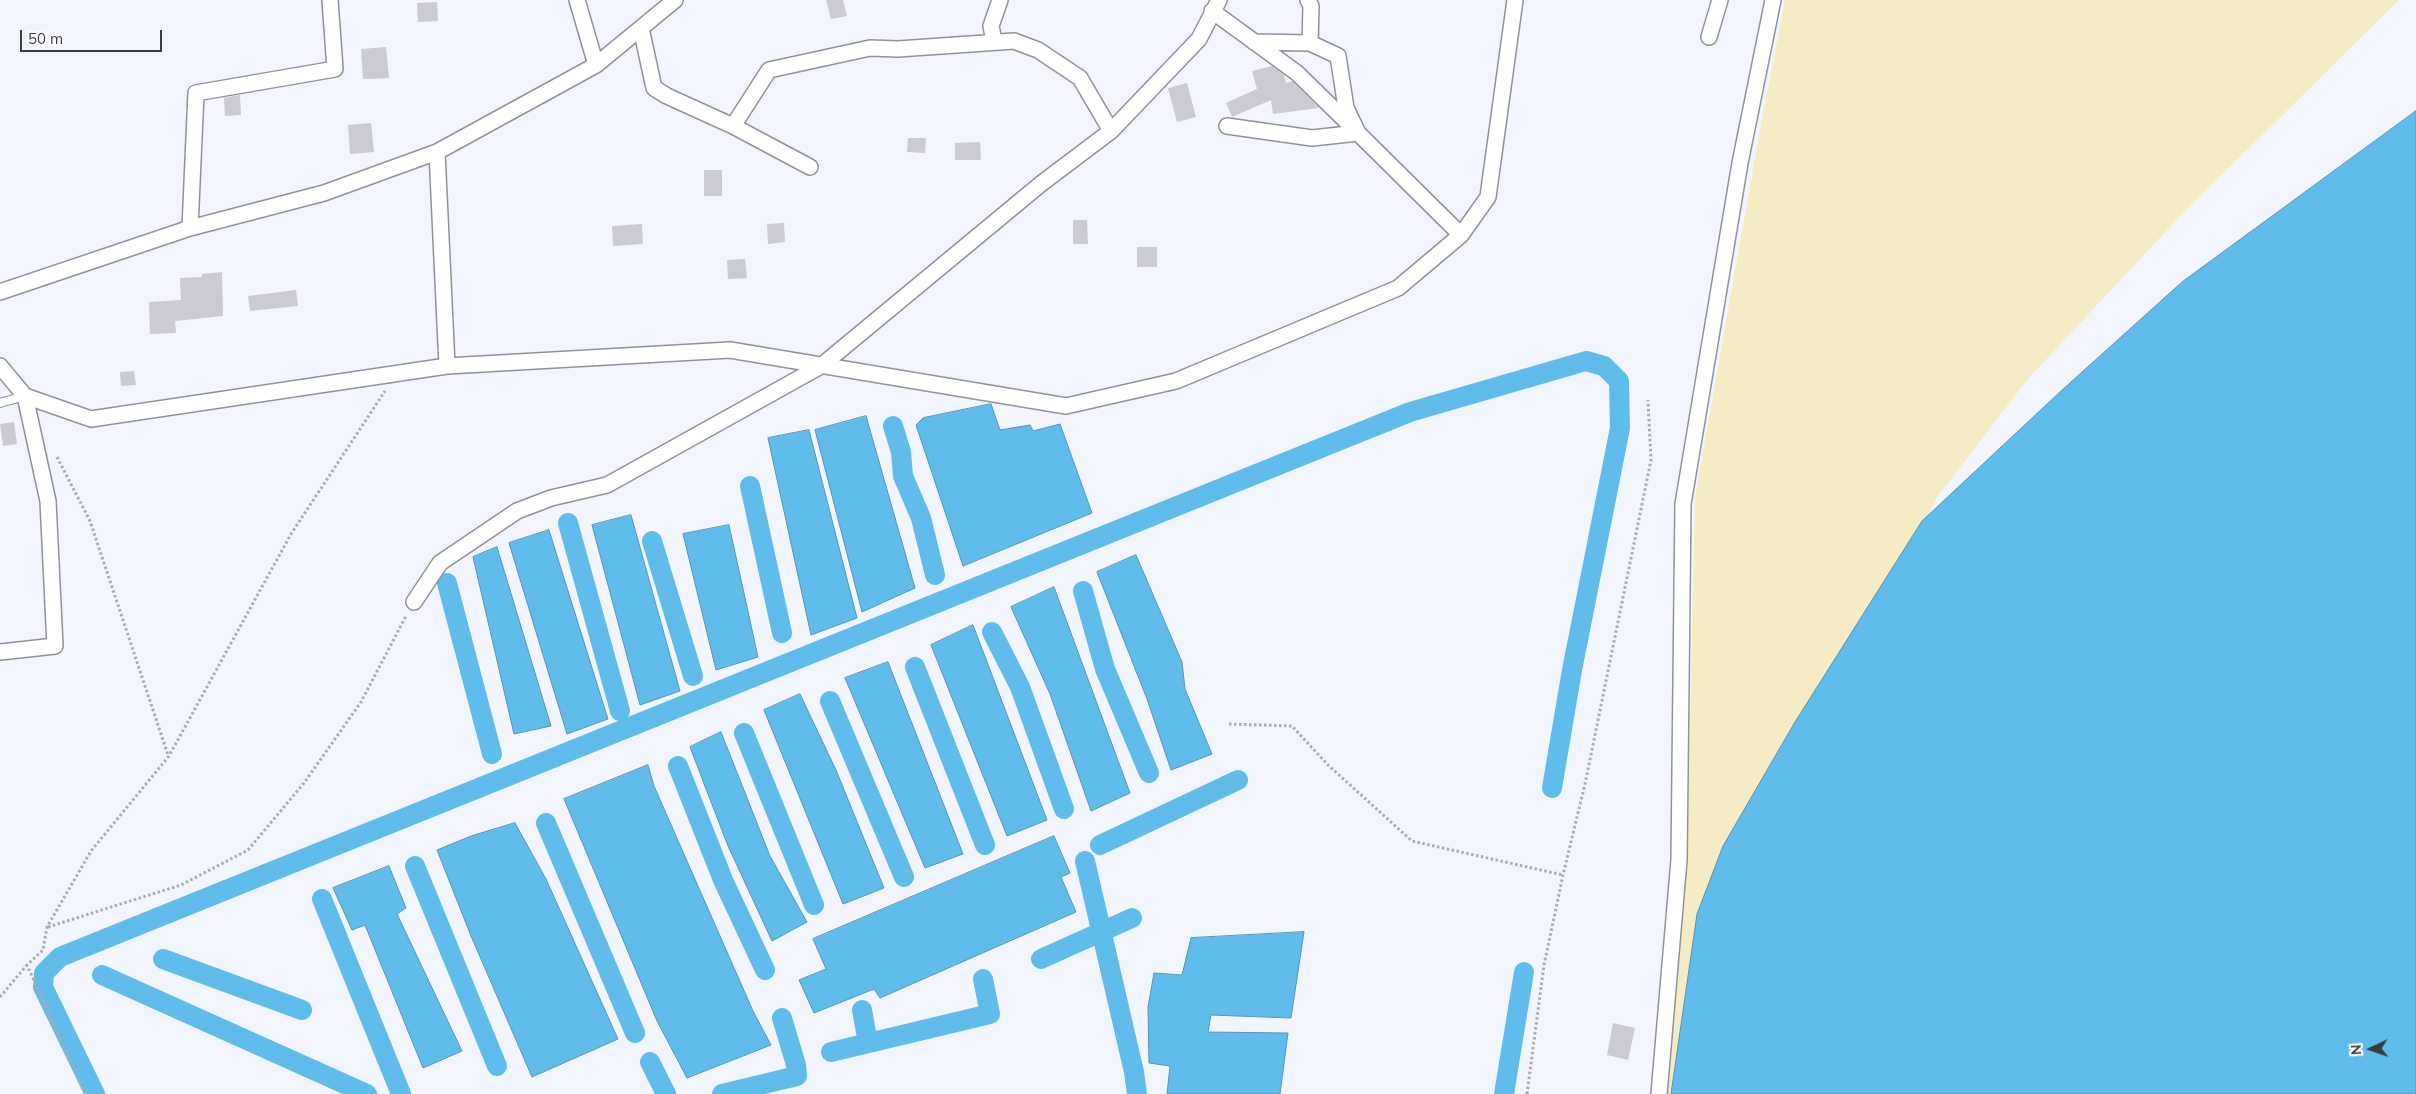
<!DOCTYPE html>
<html>
<head>
<meta charset="utf-8">
<style>
  body { margin:0 }
  #map { position:relative; width:2416px; height:1094px; overflow:hidden; background:#f2f5fd; font-family:Mulish,sans-serif }
  canvas { display:block }
  .north { position:absolute; left:2346px; top:1024px; width:50px; height:50px; -webkit-text-stroke:4px #fff; paint-order:stroke; rotate:267deg; font-size:14px; font-weight:700; line-height:20px; text-align:center; color:#3a3b3e }
  .north::after { content:''; display:block; margin:auto; width:18px; height:22px; background:#3a3b3e; clip-path:polygon(50% 0,100% 100%,50% 72%,0 100%) }
  .scale { position:absolute; left:20px; top:30px; width:142px; height:22px; box-sizing:border-box; border:2px solid #3a3b3e; border-top:0; padding-left:6px; font-size:15px; line-height:18px; white-space:nowrap; color:#3a3b3e; -webkit-text-stroke:4px #fff; paint-order:stroke }
</style>
</head>
<body>
<div id="map">
<canvas width="2416" height="1094"></canvas>
<div class="north">N</div>
<div class="scale">50 m</div>
</div>
<script>
const c = document.querySelector('canvas').getContext('2d');
c.lineJoin = 'round';
function paint(path, color) { c.fillStyle = color; c.fill(path, 'evenodd'); }
function trace(path, color, width, dash) { c.strokeStyle = color; c.lineWidth = width; c.lineCap = dash ? 'butt' : 'round'; c.setLineDash(dash || []); c.stroke(path); }
const sand = new Path2D(`
  M1785,0H2399L2183,213L2028,379L1938,496L1802,751L1685,1094H1662L1688,826L1695,497L1761,124Z`);
const water = new Path2D(`
  M2416,111V1094H1671L1697,914L1723,846L1795,722L1922,521L2061,391L2182,282Z
  M991,404L1000,430L1030,425L1033,431L1060,424L1092,513L963,566L916,425L923,418Z
  M866,416L915,588L862,612L815,430Z
  M809,430L857,618L811,635L768,438Z
  M631,515L680,691L640,705L592,525Z
  M729,525L758,657L716,670L683,534Z
  M549,530L608,719L567,734L509,543Z
  M497,547L551,726L514,734L473,557Z
  M1136,555L1182,662L1185,689L1212,754L1171,770L1147,699L1097,572Z
  M1054,587L1130,793L1091,811L1050,694L1011,607Z
  M973,625L1047,820L1007,836L931,645Z
  M888,662L963,854L925,868L845,678Z
  M800,694L836,770L884,888L843,904L764,710Z
  M721,732L770,856L807,922L772,941L728,846L690,747Z
  M648,765L654,786L753,1011L771,1045L687,1078L657,1021L564,799Z
  M515,823L546,879L618,1039L532,1077L471,936L437,850L471,836Z
  M1054,836L1070,873L1061,877L1076,912L880,998L874,989L814,1013L799,980L826,969L813,939Z
  M389,866L406,908L397,914L462,1051L423,1068L365,925L352,930L333,888Z
  M1304,932L1291,1018L1211,1015L1208,1032L1288,1033L1280,1094H1167L1170,1066L1149,1063L1148,1007L1154,973L1182,975L1191,938Z`);
const canal = new Path2D(`
  M893,426L901,452L903,476L921,518L935,575
  M750,486L782,633
  M568,523L620,711
  M652,541L693,676
  M447,583L492,754
  M1083,591L1105,669L1149,773
  M992,632L1020,687L1064,809
  M915,667L985,845
  M830,701L904,877
  M744,733L814,905
  M678,766L723,880L765,970
  M546,823L635,1033
  M1100,845L1238,780
  M1085,861L1134,1072L1137,1094
  M415,866L497,1066
  M322,899L401,1094
  M163,959L302,1010
  M1041,959L1132,918
  M102,975L367,1094
  M862,1010L868,1043
  M831,1052L990,1014L983,979
  M650,1062L666,1094
  M95,1094L43,987L44,973L60,957L1410,412L1586,361L1604,366L1619,381L1620,428L1572,670L1552,788
  M722,1094L797,1076L796,1065L782,1018
  M1504,1094L1524,972`);
const building = new Path2D(`
  M826,0H843L847,16L831,19Z
  M437,2L438,21L418,22L417,3Z
  M386,47L389,78L363,79L361,49Z
  M1272,66L1284,75L1286,83L1292,81L1319,108L1273,114L1271,100L1232,117L1226,103L1257,89L1252,71Z
  M1187,83L1196,117L1177,122L1168,88Z
  M240,95L241,115L225,116L224,98Z
  M371,123L374,152L350,154L348,125Z
  M908,138H926L925,153L907,152Z
  M980,142L981,160H955V143Z
  M704,170H722V196H704Z
  M1073,220H1087L1088,244H1073Z
  M784,223L785,242L768,244L767,224Z
  M642,224L643,244L613,246L612,226Z
  M1137,247H1157V267H1137Z
  M745,259L747,278L728,279L727,260Z
  M222,272L223,316L175,321L176,333L150,334L149,302L181,300L180,278L202,277V274Z
  M296,290L298,306L250,311L248,296Z
  M134,371L136,385L121,386L120,372Z
  M14,422L17,444L3,446L0,424Z
  M1613,1023L1635,1028L1628,1060L1607,1055Z`);
const path = new Path2D(`
  M57,457L90,521L168,755
  M1229,724L1292,726L1328,765L1412,841L1563,875
  M48,927L181,885L248,850L304,783L361,702L406,616
  M0,997L27,965
  M85,1094L27,965L43,950L47,927L91,851L169,756L291,534L385,391
  M1527,1094L1544,965L1563,875L1585,784L1651,460L1648,400`);
const service = new Path2D(`
  M0,403L25,396`);
const minor = new Path2D(`
  M577,0L596,65
  M1308,0L1311,6L1310,43
  M1212,11L1297,73L1351,126
  M641,28L654,88L667,96L733,126L810,167
  M1709,37L1720,0
  M994,41L991,26L1000,0
  M1254,42L1310,43L1338,56L1346,108L1358,133L1461,235
  M733,126L769,70L870,48L898,49L1014,41L1038,50L1080,78L1111,131
  M1227,126L1312,138L1358,133
  M437,152L447,366
  M190,228L196,93L335,69L330,0
  M0,292L190,228L324,193L437,152L596,65L675,0
  M0,366L25,396L48,501L55,646L0,652
  M25,396L91,419L447,366L730,350L1066,406L1176,381L1398,288L1461,235L1488,197L1515,0
  M414,602L440,563L517,511L551,498L607,485L821,366L1042,183L1111,131L1199,39L1219,0
  M1659,1094L1679,860L1683,504L1740,163L1773,0`);
paint(sand, '#f5ecc6');
paint(water, '#60bdeb');
trace(water, '#5596b7', 1);
trace(canal, '#60bdeb', 20);
paint(building, '#cccad2');
trace(service, '#8f9399', 10);
trace(minor, '#8f9399', 18);
trace(path, '#aaacb2', 3, [2.5, 2.5]);
trace(service, '#fff', 8);
trace(minor, '#fff', 15);
</script>
</body>
</html>
